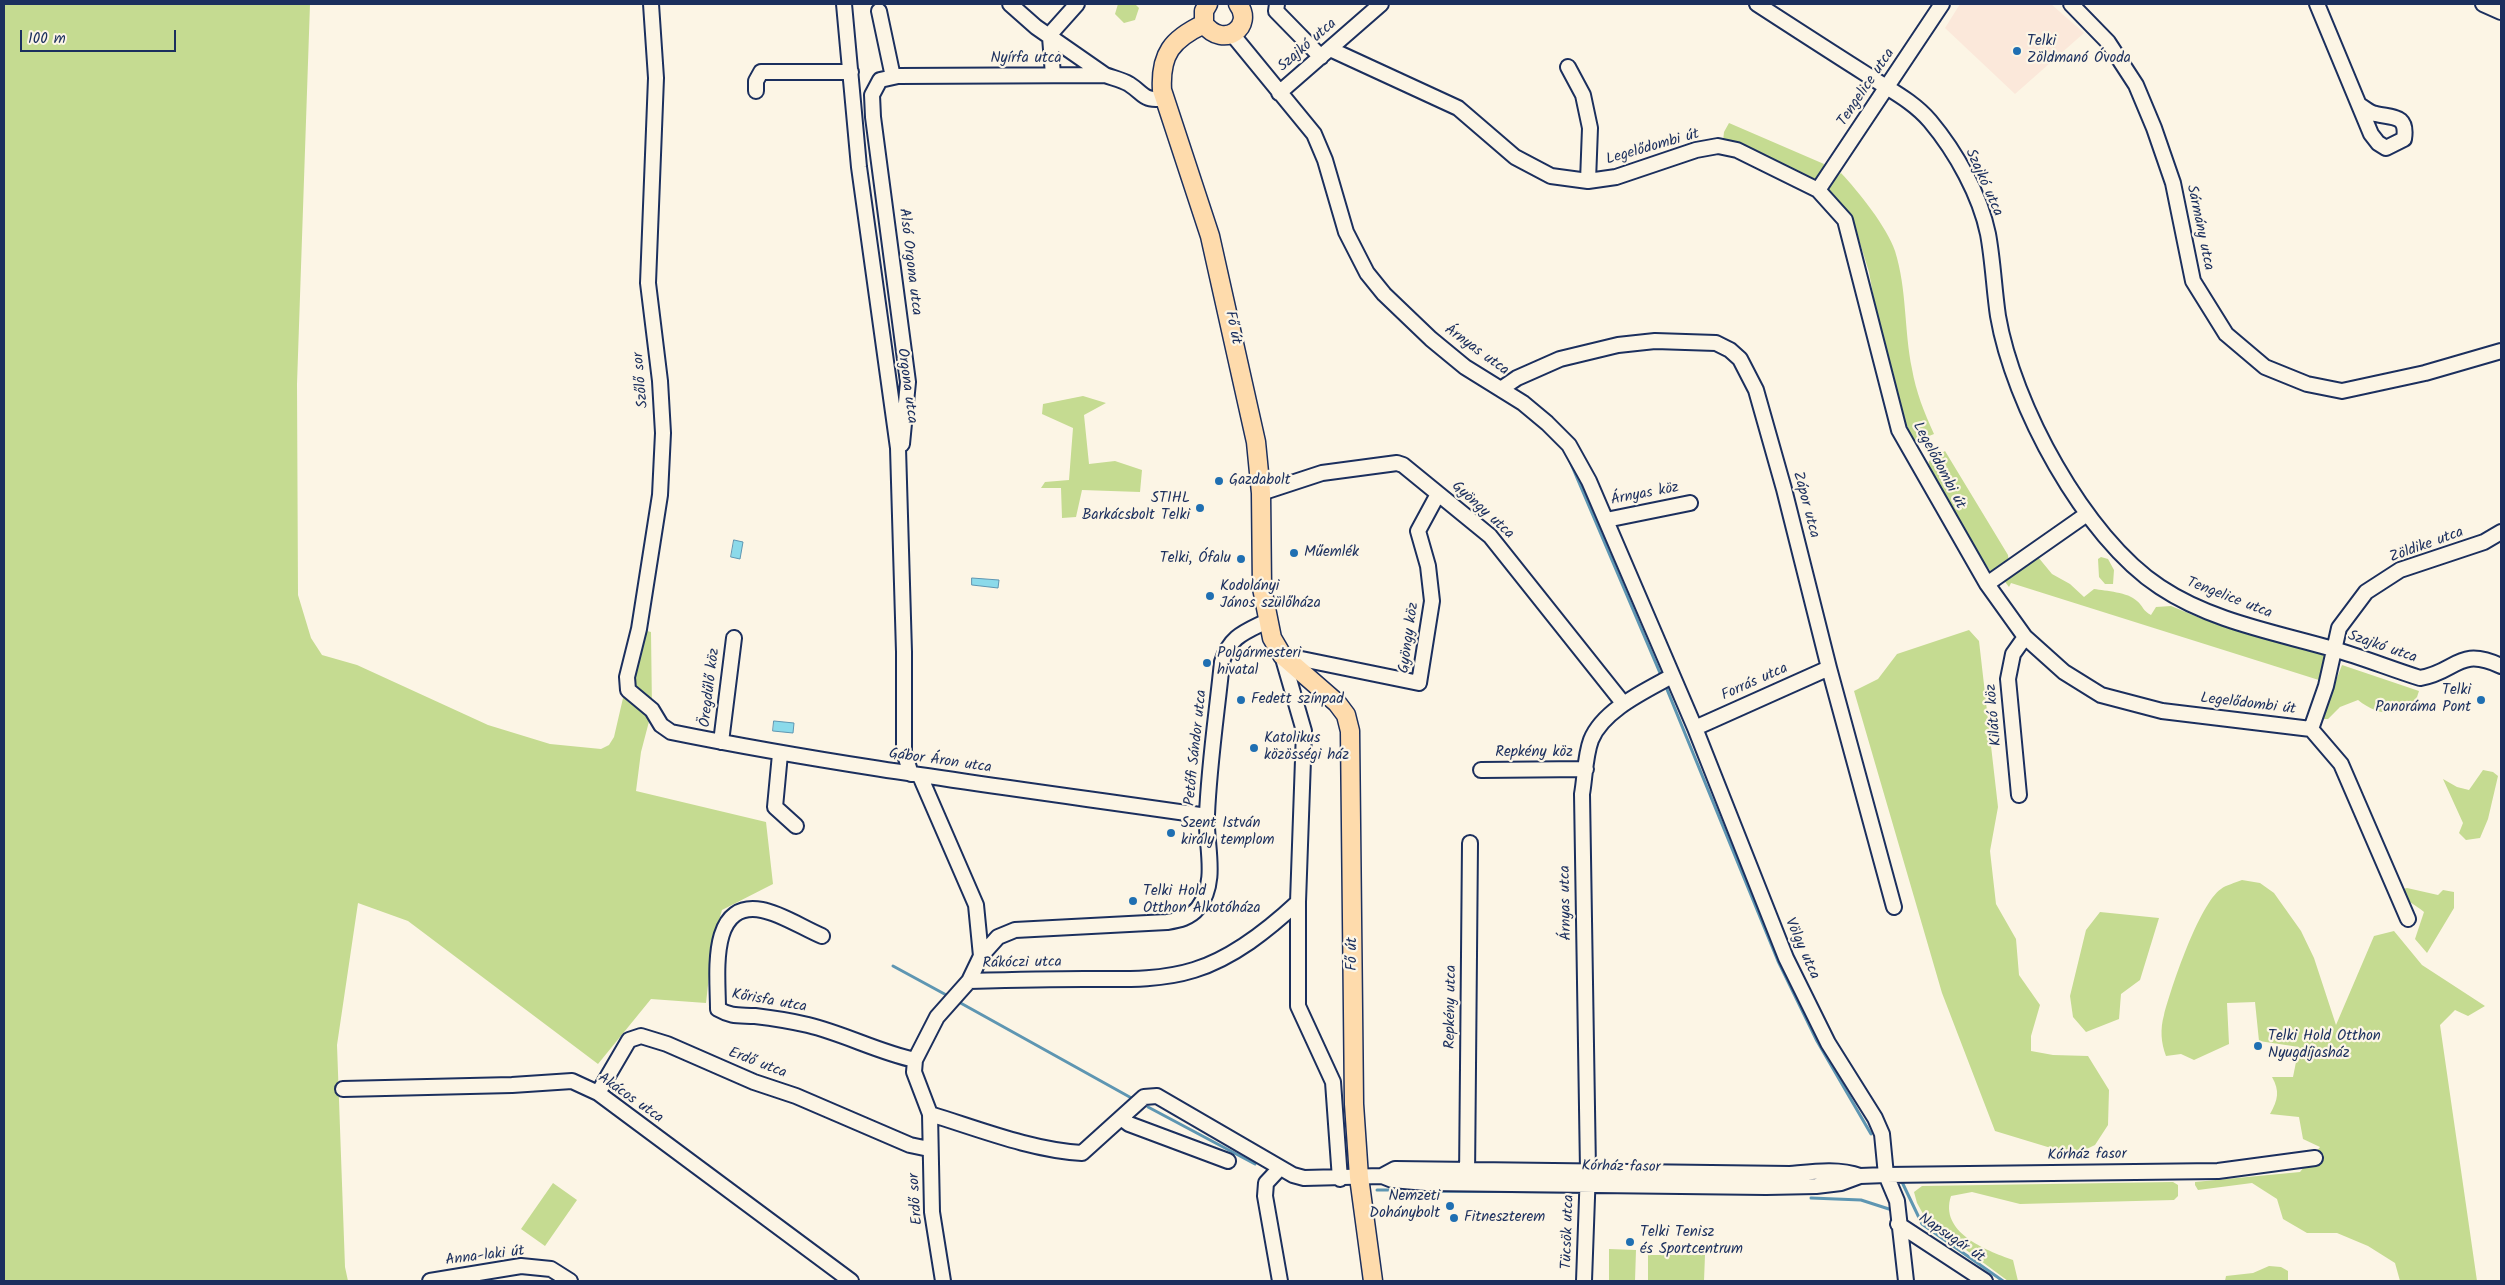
<!DOCTYPE html>
<html>
<head>
<meta charset="utf-8">
<style>
  body { margin:0 }
  #map { position:relative; width:2505px; height:1285px; overflow:hidden; background:#fcf5e5; font-family:Kalam,sans-serif }
  canvas { display:block }
  .frame { position:absolute; inset:0; border:5px solid #1b2f5e; pointer-events:none }
  .scale { position:absolute; left:20px; top:30px; width:156px; height:22px; box-sizing:border-box; border:2px solid #1b2f5e; border-top:0; padding-left:6px; font-size:15px; line-height:18px; white-space:nowrap; color:#1b2f5e; -webkit-text-stroke:4px #fcf5e5; paint-order:stroke }
</style>
</head>
<body>
<div id="map">
<canvas width="2505" height="1285"></canvas>
<div class="frame"></div>
<div class="scale">100 m</div>
</div>
<script>
const c = document.querySelector('canvas').getContext('2d');
c.lineJoin = 'round';
function paint(path, color) { c.fillStyle = color; c.fill(path, 'evenodd'); }
function trace(path, color, width, dash) { c.strokeStyle = color; c.lineWidth = width; c.lineCap = dash ? 'butt' : 'round'; c.setLineDash(dash || []); c.stroke(path); }
function label(font, color, halo, rows, align = 'center') {
  c.font = font + ' Kalam,sans-serif'; c.lineWidth = 4.5; c.setLineDash([]); c.textBaseline = 'middle'; c.strokeStyle = halo; c.fillStyle = color; for (const [text, x, y, turn = 0] of rows) {
    c.save(); c.translate(x, y); c.rotate((+turn || 0) * Math.PI / 180); c.textAlign = isNaN(turn) ? turn : align; if (halo) c.strokeText(text, 0, 0); c.fillText(text, 0, 0); c.restore();
  }
}
const built = new Path2D(`
  M1960,4H2051L2084,33L2015,94L1945,28Z`);
const green = new Path2D(`
  M4,4H310L297,384L298,595L311,638L322,655L357,665L488,725L550,744L601,749L609,745L614,737L639,629L651,632L652,710L641,752L636,791L766,822L773,884L722,910L713,941L706,1003L651,999L598,1064L408,921L358,903L337,1045L345,1267L348,1281H4Z
  M1118,4H1135L1139,8L1135,20L1124,23L1115,14Z
  M1729,123L1824,164L1823,171L1814,182L1723,141L1724,132Z
  M1841,173C1858,191 1887,227 1895,251C1907,289 1904,330 1912,369C1916,392 1924,412 1934,434L1914,442L1898,405L1885,360L1869,272L1855,227L1828,192L1832,181Z
  M1083,396L1106,403L1084,415L1089,464L1115,461L1142,470L1140,492L1082,490L1076,517L1062,518L1061,488H1041L1045,482L1069,480L1073,428L1042,414L1043,404Z
  M1945,451L2008,555L2009,564L1992,573L1969,542L1927,471L1929,461Z
  M2038,557L2052,574L2070,584L2084,597L2094,589C2106,591 2128,592 2137,601C2143,606 2143,611 2151,615L2156,607L2171,606L2200,618L2331,657L2322,681L2011,583L2009,587L2003,579Z
  M2101,557L2108,559L2114,570L2113,584H2105L2099,577L2098,559Z
  M1969,630L1979,641L1998,807L1990,851L1996,904L2016,939L2019,975L2040,1005L2031,1036V1051L2053,1055L2088,1056L2109,1090L2108,1125L2095,1145L2074,1155L1995,1131L1942,993L1854,691L1878,679L1897,654Z
  M2342,665L2419,691L2413,709C2390,715 2377,715 2358,700L2340,707L2328,719H2321Z
  M2483,770L2493,772L2498,776L2488,819L2480,838L2466,840L2459,833L2463,823L2443,779L2457,787L2469,790Z
  M2242,880L2260,883L2274,893L2301,931L2314,958L2336,1025L2374,936L2394,931L2422,965L2485,1006L2468,1016L2455,1010L2440,1025L2477,1281H2400L2395,1263L2368,1246L2337,1233H2307L2283,1219L2277,1199L2252,1183L2198,1190L2195,1185V1182L2300,1172L2320,1147L2303,1139L2299,1117L2270,1114C2278,1100 2280,1091 2272,1077H2293L2299,1047L2259,1041L2255,1002L2227,1003L2229,1044L2194,1060L2181,1054L2166,1056C2161,1043 2160,1029 2164,1015C2171,988 2199,904 2221,889C2226,885 2235,883 2242,880Z
  M2407,888L2438,895L2443,890L2454,892V908L2427,953L2415,939L2424,912C2415,904 2406,902 2399,890Z
  M2100,912L2159,918L2140,980L2121,994L2119,1019L2086,1032L2073,1017L2070,996L2086,930Z
  M2173,1182L2178,1185V1196L2174,1200L2020,1204L1972,1192L1951,1196C1939,1232 1985,1250 2013,1260L2018,1281H2008L1927,1221L1917,1203L1914,1192L1922,1186Z
  M553,1183L577,1200L545,1246L521,1229Z
  M1609,1249L1636,1250L1635,1281H1609Z
  M1648,1255H1705L1704,1281H1648Z
  M2269,1266L2281,1267L2288,1271V1280L2225,1281L2226,1276L2253,1273Z`);
const water = new Path2D(`
  M734,540L743,542L740,559L731,557Z
  M972,578L999,580L998,588L972,585Z
  M774,721L794,723L793,733L773,731Z`);
const stream = new Path2D(`
  M1569,459L1660,673
  M1666,687L1778,961L1817,1041L1871,1134
  M893,966L950,997
  M957,1001L1135,1100
  M1148,1107L1255,1164
  M1902,1182L1922,1224L2003,1281
  M1377,1190H1402
  M1414,1191L1581,1192
  M1811,1198L1861,1200L1892,1210`);
const minor = new Path2D(`
  M651,4L656,78L648,283L660,381L663,433L660,495L639,629L627,677L628,690L652,710L661,725L671,732C848,768 1028,790 1207,816
  M844,4L859,167L898,448L904,652V752L911,774
  M1010,4L1036,27L1105,75
  M1277,4L1276,11L1321,57
  M1757,4C1794,28 1831,52 1869,76C1890,90 1913,101 1930,121C1956,152 1980,195 1988,234C1993,261 1994,289 1998,316C2013,404 2084,537 2160,587C2211,621 2274,632 2333,649C2362,657 2391,669 2420,678C2457,672 2458,646 2501,666
  M2071,4L2108,42L2136,85L2154,128L2173,183L2193,281L2226,334L2265,367L2307,384L2342,391L2425,373L2501,351
  M2317,4L2371,134L2378,143L2386,148L2404,139C2408,114 2392,118 2376,114C2370,113 2366,109 2361,106
  M2483,4L2501,12
  M879,11L893,77
  M1232,34L1314,134L1325,160L1346,232L1367,273L1384,294L1431,339L1465,367L1523,403L1547,423L1569,445L1589,481L1695,728L1786,958L1828,1043L1875,1118L1882,1134L1886,1175L1897,1201L1906,1281
  M1330,49L1458,108L1515,157L1551,176L1588,181L1616,177L1696,150L1718,146L1737,150L1818,190L1845,220L1899,430L1987,584L2025,637L2064,672L2101,695L2162,711L2311,729L2341,764L2408,919
  M1568,67L1583,95L1590,128L1588,181
  M1053,75L1050,37L1052,32L1077,4
  M756,91V81L761,72H851
  M1279,93L1381,4
  M1818,190L1942,4
  M1501,389L1517,378L1560,359L1618,345L1655,341L1716,343L1730,350L1740,359L1756,390L1784,489L1829,668L1894,907
  M902,444L908,382L873,117L872,95L880,80L898,76L1105,75C1113,78 1122,80 1129,84C1146,95 1141,100 1165,99
  M1261,493L1322,473L1397,463L1403,465L1490,536L1623,703
  M1606,520L1690,503
  M1987,584L2087,514
  M1695,728L1829,668
  M2311,729L2326,686L2339,628L2366,592L2400,570L2484,542L2501,532
  M721,742L734,638
  M780,754L775,807L796,826
  M1481,770L1586,769
  M920,776L976,905L981,956L969,981L937,1017L915,1060L914,1072L930,1114C979,1129 1031,1150 1082,1153L1144,1097L1157,1096L1293,1175L1304,1178L1382,1176L1395,1169L1790,1174C1812,1172 1838,1168 1860,1176
  M2019,795L2008,679L2013,654L2025,637
  M822,936C805,929 780,913 762,910C708,900 718,975 718,1009C732,1017 739,1015 755,1016C772,1018 791,1021 808,1025C845,1034 878,1052 915,1060
  M981,956L998,937L1015,930L1167,922C1179,920 1190,918 1198,908C1219,881 1205,844 1207,815C1209,764 1217,712 1222,662C1230,636 1245,632 1267,621
  M969,981C1007,980 1046,979 1084,979C1120,979 1159,981 1194,970C1233,958 1268,930 1298,902
  M343,1089L512,1085L572,1081L598,1093L851,1281
  M598,1093L629,1040L641,1036L667,1044L754,1082L796,1096L910,1145L929,1149
  M930,1114L932,1212L943,1281
  M1121,1118L1129,1124L1228,1161
  M1280,1168L1266,1183L1265,1196L1280,1281
  M1382,1176L1392,1180L1426,1183L1766,1187L1816,1186L1841,1183L1860,1176L1886,1175L2218,1171L2315,1158
  M1340,1179L1333,1082L1298,1006V902L1304,731L1282,655L1419,683L1432,601L1428,566L1418,531L1438,494
  M1467,1179L1470,843
  M1898,1224L1985,1281
  M430,1281L521,1266L551,1269L570,1281
  M1584,1281L1588,1170L1582,794C1585,777 1585,756 1591,740C1603,710 1645,691 1672,676`);
const major = new Path2D(`
  M1208,4L1204,11V24C1224,50 1255,26 1238,4
  M1204,24C1172,39 1160,54 1162,90L1210,236L1256,442L1261,493L1262,588L1272,638L1282,655L1337,703L1346,715L1350,731L1354,1104L1359,1177L1373,1281`);
const markers = [
  [2017,51,5,"#1f6fb2"],
  [1219,481,5,"#1f6fb2"],
  [1200,508,5,"#1f6fb2"],
  [1294,553,5,"#1f6fb2"],
  [1241,559,5,"#1f6fb2"],
  [1210,596,5,"#1f6fb2"],
  [1207,663,5,"#1f6fb2"],
  [1241,700,5,"#1f6fb2"],
  [2481,700,5,"#1f6fb2"],
  [1254,748,5,"#1f6fb2"],
  [1171,833,5,"#1f6fb2"],
  [1133,901,5,"#1f6fb2"],
  [2258,1046,5,"#1f6fb2"],
  [1450,1206,5,"#1f6fb2"],
  [1454,1218,5,"#1f6fb2"],
  [1630,1242,5,"#1f6fb2"]
];
const poiNames = [
  ["Telki",2027,42],
  ["Zöldmanó Óvoda",2027,59],
  ["Gazdabolt",1229,481],
  ["STIHL",1190,499,"right"],
  ["Barkácsbolt Telki",1190,516,"right"],
  ["Műemlék",1304,553],
  ["Telki, Ófalu",1231,559,"right"],
  ["Kodolányi",1220,587],
  ["János szülőháza",1220,604],
  ["Polgármesteri",1217,654],
  ["hivatal",1217,671],
  ["Telki",2471,691,"right"],
  ["Panoráma Pont",2471,708,"right"],
  ["Fedett színpad",1251,700],
  ["Katolikus",1264,739],
  ["közösségi ház",1264,756],
  ["Szent István",1181,824],
  ["király templom",1181,841],
  ["Telki Hold",1143,892],
  ["Otthon Alkotóháza",1143,909],
  ["Telki Hold Otthon",2268,1037],
  ["Nyugdíjasház",2268,1054],
  ["Nemzeti",1440,1197,"right"],
  ["Dohánybolt",1440,1214,"right"],
  ["Fitneszterem",1464,1218],
  ["Telki Tenisz",1640,1233],
  ["és Sportcentrum",1640,1250]
];
const streetNames = [
  ["Szajkó utca",1308,46,-41],
  ["Nyírfa utca",1026,59],
  ["Tengelice utca",1867,88,-56],
  ["Legelődombi út",1653,148,-16],
  ["Szajkó utca",1983,183,66],
  ["Sármány utca",2199,228,78],
  ["Alsó Orgona utca",909,262,83],
  ["Fő út",1232,328,78],
  ["Árnyas utca",1476,351,36],
  ["Szőlő sor",642,380,-95],
  ["Orgona utca",906,386,82],
  ["Legelődombi út",1938,466,62],
  ["Árnyas köz",1645,495,-11],
  ["Zápor utca",1805,505,75],
  ["Gyöngy utca",1482,511,42],
  ["Zöldike utca",2427,546,-20],
  ["Tengelice utca",2229,599,21],
  ["Gyöngy köz",1410,638,-82],
  ["Szajkó utca",2382,648,19],
  ["Forrás utca",1755,683,-24],
  ["Öregdűlő köz",711,688,-83],
  ["Legelődombi út",2248,705,7],
  ["Kilátó köz",1995,715,-95],
  ["Petőfi Sándor utca",1197,748,-84],
  ["Repkény köz",1534,753],
  ["Gábor Áron utca",940,762,8],
  ["Árnyas utca",1567,903,-91],
  ["Völgy utca",1801,949,66],
  ["Fő út",1353,954,-90],
  ["Rákóczi utca",1022,964,-1],
  ["Kőrisfa utca",769,1002,10],
  ["Repkény utca",1452,1007,-89],
  ["Erdő utca",757,1064,21],
  ["Akácos utca",630,1099,35],
  ["Kórház fasor",2087,1156,-1],
  ["Kórház fasor",1621,1168,1],
  ["Erdő sor",917,1199,-94],
  ["Tücsök utca",1569,1232,-88],
  ["Napsugár út",1951,1239,34],
  ["Anna-laki út",485,1257,-7]
];
paint(built, '#fbe8da');
paint(green, '#c5db91');
paint(water, '#8bdaea');
trace(water, '#5e96b2', 1);
trace(stream, '#5e96b2', 3);
trace(minor, '#1b2f5e', 18);
trace(major, '#1b2f5e', 21);
trace(minor, '#fcf5e5', 14);
trace(major, '#fedbac', 18);
for (const [x, y, r, color] of markers) { const dot = new Path2D(); dot.arc(x, y, r, 0, 2 * Math.PI); c.fillStyle = color; c.fill(dot); trace(dot, '#fcf5e5', 2); }
label('15px', '#1b2f5e', '#fcf5e5', poiNames, 'left');
label('15px', '#1b2f5e', '#fcf5e5', streetNames);
</script>
</body>
</html>
